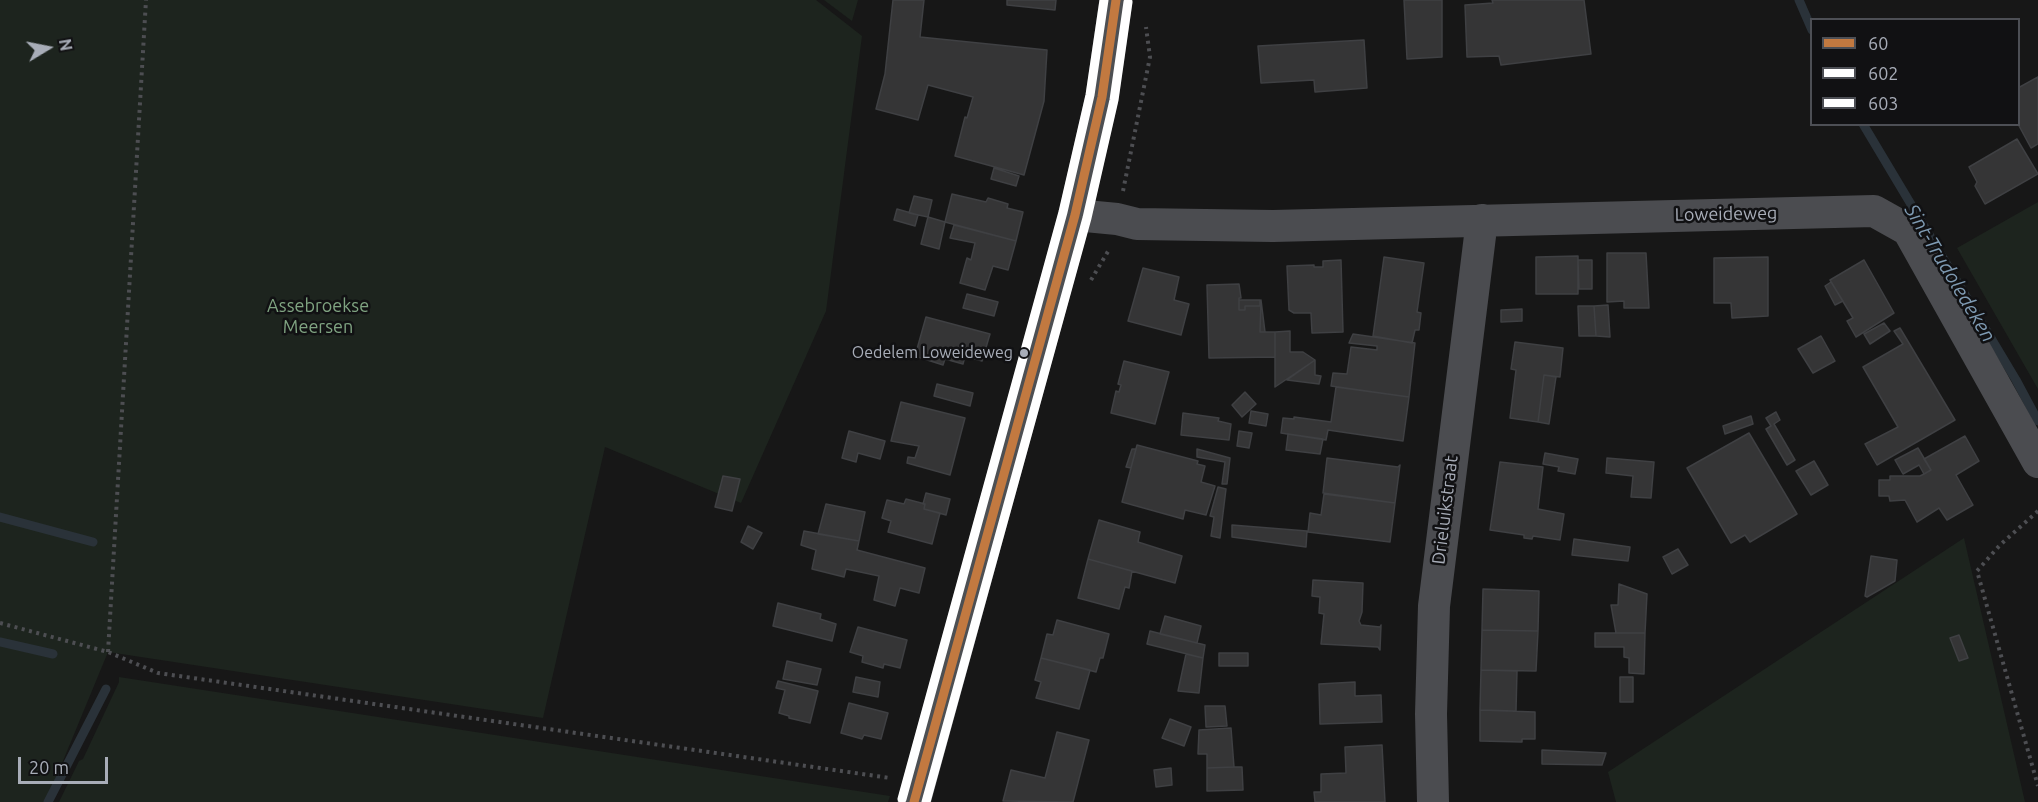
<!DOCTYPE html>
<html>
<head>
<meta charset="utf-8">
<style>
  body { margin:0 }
  #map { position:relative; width:2038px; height:802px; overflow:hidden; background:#171717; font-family:Ubuntu,sans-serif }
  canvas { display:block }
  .legend { position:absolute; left:1810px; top:18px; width:210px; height:108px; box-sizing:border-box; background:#111113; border:2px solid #4d4f55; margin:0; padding:8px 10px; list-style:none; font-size:18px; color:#a8adb8 }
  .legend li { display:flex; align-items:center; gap:12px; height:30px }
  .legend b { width:30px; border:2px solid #4d4f55 }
  .north { position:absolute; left:18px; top:18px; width:60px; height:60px; -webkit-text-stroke:4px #111113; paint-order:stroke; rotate:80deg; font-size:16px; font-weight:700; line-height:24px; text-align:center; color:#a8adb8 }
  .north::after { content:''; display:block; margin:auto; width:21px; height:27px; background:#a8adb8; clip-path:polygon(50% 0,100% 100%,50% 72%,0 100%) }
  .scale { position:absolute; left:18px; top:757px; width:90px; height:27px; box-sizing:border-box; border:3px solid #a8adb8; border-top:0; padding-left:8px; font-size:18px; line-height:21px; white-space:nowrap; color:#a8adb8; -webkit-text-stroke:4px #111113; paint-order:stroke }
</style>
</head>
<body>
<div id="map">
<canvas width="2038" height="802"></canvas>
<ul class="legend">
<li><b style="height:8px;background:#c27940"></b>60</li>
<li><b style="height:8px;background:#fff"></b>602</li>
<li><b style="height:8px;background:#fff"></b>603</li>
</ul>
<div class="north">N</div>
<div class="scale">20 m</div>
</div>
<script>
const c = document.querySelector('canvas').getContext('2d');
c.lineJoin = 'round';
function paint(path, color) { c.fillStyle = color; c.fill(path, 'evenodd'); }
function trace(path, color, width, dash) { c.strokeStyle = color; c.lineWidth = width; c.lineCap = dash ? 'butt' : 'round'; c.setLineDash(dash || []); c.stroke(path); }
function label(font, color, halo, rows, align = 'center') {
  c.font = font + ' Ubuntu,sans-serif'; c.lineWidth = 5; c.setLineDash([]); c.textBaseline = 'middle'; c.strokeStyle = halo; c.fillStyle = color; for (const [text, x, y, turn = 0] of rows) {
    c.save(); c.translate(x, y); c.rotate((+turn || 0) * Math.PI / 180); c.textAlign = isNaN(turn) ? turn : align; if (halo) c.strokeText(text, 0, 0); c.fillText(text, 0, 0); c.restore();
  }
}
const green = new Path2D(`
  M0,0H816L862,36L826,311L741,503L605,447L543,718L108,652L46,802H0Z
  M824,0H858L852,21Z
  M2038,202V389L1957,248Z
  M1964,538L2025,802H1616L1608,772Z
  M119,677L890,796L888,802H59L79,761L83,759L119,682Z`);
const stream = new Path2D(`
  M1799,0L1812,30
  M1863,124L2016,380L2038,421
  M0,517L93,542
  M0,642L53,654
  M48,802L106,689`);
const building = new Path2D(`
  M893,0H924L920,37L1047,50L1044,101L1024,175L955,156L965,117L967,118L973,97L928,85L918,120L876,109L885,74Z
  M1007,0H1056L1055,10L1007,5Z
  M1404,0H1442V57L1407,59Z
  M1492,0H1584L1591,54L1501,65L1499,56L1467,57L1465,5L1493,3Z
  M1364,40L1367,88L1315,92L1314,80L1261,83L1258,46Z
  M2038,77V144L2031,148L2018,124V88Z
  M2017,139L2038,174L1985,204L1975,186L1977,182L1969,167Z
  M994,168L1019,176L1016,186L991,179Z
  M952,194L986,202L988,198L1008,204L1007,208L1023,212L1016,241L945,222Z
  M914,196L932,200L928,217L909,213Z
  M897,209L918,215L915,226L894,220Z
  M928,217L945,222L939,249L921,244Z
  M954,225L1016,241L1008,270L993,266L985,290L960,283L967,258L971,260L975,243L950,238Z
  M1607,253H1646L1649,308H1624V301L1607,302Z
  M1578,256V294H1536V257Z
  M1384,257L1424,263L1417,312L1421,313L1419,330H1415L1412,343L1373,336Z
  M1768,257V316L1732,318L1731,303H1714V258Z
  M1341,260L1343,332L1312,333L1311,313H1294L1289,310L1287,266L1314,265V267H1323V261Z
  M1578,260H1592V289H1579Z
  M1864,260L1894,313L1856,337L1847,321L1853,318L1830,280Z
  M1143,268L1179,277L1174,300L1189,304L1181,335L1128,321Z
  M1831,282L1843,301L1835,305L1825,286Z
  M1239,284L1241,298H1239V310H1245V306H1260L1261,300L1260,332H1275V357L1209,358L1207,285Z
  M967,294L998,302L994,316L963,308Z
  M1239,300H1260V306H1245V310H1239Z
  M1261,300L1265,332H1260Z
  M1608,305L1610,337L1596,336L1594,306Z
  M1578,306H1594L1596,336H1579Z
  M1522,309V321L1501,322V310Z
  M926,317L990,334L982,361L965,356L963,364L945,359L943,365L915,356Z
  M1884,323L1890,331L1870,344L1864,334Z
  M1900,328L1955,420L1877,465L1865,444L1898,427L1863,367L1903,344L1894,331Z
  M1290,331V352H1303L1315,360L1275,387V332Z
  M1353,334L1415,343L1409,397L1331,386L1333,373L1347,374L1351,347L1377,350V346L1349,343Z
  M1821,336L1835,361L1813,373L1798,349Z
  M1515,342L1563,348L1560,377L1544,375L1538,422L1510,418L1516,370L1511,369Z
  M1315,360V375L1321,376L1319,384L1287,380Z
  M1124,361L1169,372L1155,424L1111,413L1116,391L1119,392L1121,385L1118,384Z
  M1544,375L1556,377L1549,424L1538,422Z
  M937,384L973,393L970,406L934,396Z
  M1336,387L1409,397L1403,441L1328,430L1326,440L1281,433L1283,418L1294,419V417L1331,422Z
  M1245,392L1256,404L1242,417L1232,405Z
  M901,402L965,418L950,475L907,463L908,457L915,458L919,446L891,441Z
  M1251,411L1268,414L1266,426L1249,423Z
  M1776,412L1780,420L1774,424L1795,460L1787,465L1766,429L1771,426L1766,418Z
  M1183,413L1219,418L1218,421L1231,424L1229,440L1181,435Z
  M1751,416L1753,424L1725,434L1723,426Z
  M849,431L885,441L880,459L858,453L856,462L842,458Z
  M1239,431L1252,433L1249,448L1237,446Z
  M1749,433L1797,514L1750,542L1745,535L1731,543L1687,468Z
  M1288,434L1323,439L1320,454L1286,450Z
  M1965,436L1979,461L1956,475L1973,505L1947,520L1939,508L1917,522L1905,500L1890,501L1889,496H1879V480H1890V476H1920L1924,474L1931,470L1924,459Z
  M1137,445L1198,461L1197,464L1205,466L1201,482L1215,486L1206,515L1185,510L1183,519L1122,502Z
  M1918,448L1931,470L1924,474L1919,465L1903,474L1895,460Z
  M1132,449H1136L1131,468L1126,467Z
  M1197,449L1230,458L1227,484H1222L1225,462L1197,457Z
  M1545,453L1578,459L1575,474L1558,471L1559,467L1543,464Z
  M1327,458L1398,467L1400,465L1395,503L1323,493Z
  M1607,458L1654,462L1651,498L1631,497L1633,476L1606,473Z
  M1814,461L1828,485L1811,495L1796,471Z
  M1500,462L1543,467L1538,509L1564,514L1560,540L1533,536L1532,539L1524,538V535L1490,530Z
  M723,476L740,479L732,511L715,507Z
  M1218,487L1226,489L1220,538L1211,536L1214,517L1210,516Z
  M926,493L950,499L946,515L924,509L925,504H923Z
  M1324,494L1395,503L1390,542L1308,532L1310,513L1321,515Z
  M906,499L925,504L924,509L940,513L932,544L888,532L891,521L882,518L887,500L904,504Z
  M826,504L865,512L859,541L818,534Z
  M1099,520L1140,532L1138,542L1182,556L1175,583L1088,559Z
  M1232,525L1307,531L1306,547L1232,537Z
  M748,526L762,533L753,549L741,542Z
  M804,531L859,541L857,550L925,568L919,593L900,588L895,606L874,600L879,576L846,569L844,577L812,569L816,550L801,545Z
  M1574,539L1630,547L1628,561L1572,555Z
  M1678,549L1688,565L1672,574L1663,557Z
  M1871,556L1897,560L1895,581L1867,597L1865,596Z
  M1088,559L1132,571L1129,588L1125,587L1119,609L1078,598Z
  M1313,580L1363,583L1362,612L1359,621L1361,625L1380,627L1381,625L1380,650L1378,647L1321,644L1324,614L1319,613L1320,597L1312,596Z
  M1619,584L1647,594L1645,633H1616L1611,605H1618Z
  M1483,589L1539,591L1538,631L1482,630Z
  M778,603L821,614L820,619L836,624L832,641L773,626Z
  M1165,616L1201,626L1197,643L1160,634Z
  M1057,620L1109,634L1103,658H1100L1096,672L1041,658L1047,634L1053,635Z
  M858,627L907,640L900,668L884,664L883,668L862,662L863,656L850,652Z
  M1482,630L1538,631L1536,671L1481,670Z
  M1150,631L1205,645L1203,658L1147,644Z
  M1595,633H1645L1644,674L1629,673V658L1624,657V647H1595Z
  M1959,635L1968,658L1959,661L1950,638Z
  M1219,653H1248V666H1219Z
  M1186,654L1203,658L1199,693L1178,691Z
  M1041,658L1090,670L1079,709L1036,698L1041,682L1035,680Z
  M787,661L821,669L817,685L783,679Z
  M1481,670L1517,671L1516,711L1480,710Z
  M856,677L880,682L878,697L853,692Z
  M1620,677H1633V702H1620Z
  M778,681L818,691L810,723L789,718V716L779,713L785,690L776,688Z
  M1355,682V696L1381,695L1382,722L1320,724L1319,684Z
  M849,703L888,713L881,739L864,735L862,739L841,733Z
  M1205,706H1225L1227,726L1206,727Z
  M1480,710L1535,712V739H1522V742L1480,741Z
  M1170,719L1191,727L1184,746L1162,738Z
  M1231,728L1234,767L1207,768V754H1198L1199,730Z
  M1057,732L1089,740L1073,802L1003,801L1011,770L1045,778Z
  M1382,745L1385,802H1315L1314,792H1321V774L1346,773L1345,747Z
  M1542,750L1606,753L1602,765L1542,764Z
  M1234,767H1242L1243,790L1207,791V768Z
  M1171,768L1172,785L1156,787L1154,770Z`);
const path = new Path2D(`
  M1123,191L1150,57L1146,27
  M1091,280L1110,248
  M2038,511L2000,545L1977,571L2038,786
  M0,623L108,652L158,673L890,778
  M108,652L146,0`);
const minor = new Path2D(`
  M1075,215L1117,219L1137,224L1273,226L1874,211L1908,230L2038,462
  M1433,802L1431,714L1434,606L1482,220`);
const major = new Path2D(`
  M914,802L1075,215L1102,97L1116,0`);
const bus1 = new Path2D(`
  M914,802L1075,215L1102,97L1116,0`);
const bus2 = new Path2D(`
  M926,802L1087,218L1114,100L1128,2`);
const bus3 = new Path2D(`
  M902,799L1063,212L1090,95L1104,0`);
const markers = [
  [1024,353,5,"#a8adb8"]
];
const busNames = [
  ["Oedelem Loweideweg",1013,353]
];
const streetNames = [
  ["Loweideweg",1726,214,-1],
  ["Drieluikstraat",1445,510,-83]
];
const parkNames = [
  ["Assebroekse",318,306],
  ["Meersen",318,327]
];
const waterNames = [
  ["Sint-Trudoledeken",1950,273,59]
];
paint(green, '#1d241e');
trace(stream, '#2a3239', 9);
paint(building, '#353536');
trace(building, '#3f4043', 1.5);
trace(path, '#4d4e52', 4, [3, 4.5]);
trace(minor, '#4b4c50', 32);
trace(major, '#4d4f52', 33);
trace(bus1, '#c27940', 9);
trace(bus2, '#fff', 9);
trace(bus3, '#fff', 9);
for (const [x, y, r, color] of markers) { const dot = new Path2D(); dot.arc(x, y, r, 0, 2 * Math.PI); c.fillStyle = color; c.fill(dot); trace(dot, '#111113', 2); }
label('16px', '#a8adb8', '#111113', busNames, 'right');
label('18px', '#a8adb8', '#111113', streetNames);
label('18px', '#7fa381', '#111113', parkNames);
label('italic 20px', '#7f9bb3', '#111113', waterNames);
</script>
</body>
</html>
